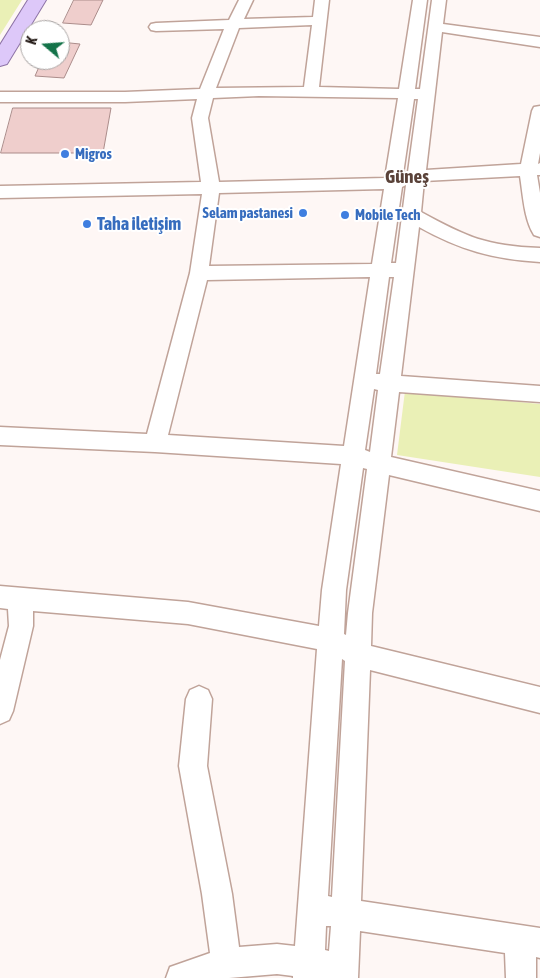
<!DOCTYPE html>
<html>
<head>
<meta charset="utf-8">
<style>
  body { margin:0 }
  #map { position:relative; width:540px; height:978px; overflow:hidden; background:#fef7f5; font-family:"Asap Condensed",sans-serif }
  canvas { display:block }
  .north { position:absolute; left:20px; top:20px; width:50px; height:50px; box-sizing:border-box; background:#fff; border:1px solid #a5a1a0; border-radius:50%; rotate:288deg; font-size:14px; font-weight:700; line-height:20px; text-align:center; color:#1f1511 }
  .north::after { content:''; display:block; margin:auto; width:18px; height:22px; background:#147349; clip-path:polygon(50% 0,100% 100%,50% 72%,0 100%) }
</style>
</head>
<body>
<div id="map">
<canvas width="540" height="978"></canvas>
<div class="north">K</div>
</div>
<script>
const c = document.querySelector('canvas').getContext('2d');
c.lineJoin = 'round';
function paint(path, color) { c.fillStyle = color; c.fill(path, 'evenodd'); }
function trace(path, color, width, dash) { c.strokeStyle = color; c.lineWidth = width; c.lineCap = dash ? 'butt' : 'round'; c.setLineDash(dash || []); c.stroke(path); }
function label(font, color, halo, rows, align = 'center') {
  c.font = font + ' "Asap Condensed",sans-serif'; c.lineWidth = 4; c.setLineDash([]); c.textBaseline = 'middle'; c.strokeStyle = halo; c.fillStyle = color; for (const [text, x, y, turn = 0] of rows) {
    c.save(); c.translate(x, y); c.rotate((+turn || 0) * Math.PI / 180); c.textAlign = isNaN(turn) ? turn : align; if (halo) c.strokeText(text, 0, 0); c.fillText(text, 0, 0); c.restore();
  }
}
const green = new Path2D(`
  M0,0H22L0,35Z
  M405,391L540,404V477L397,455Z`);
const building = new Path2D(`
  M74,0H103L91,25L63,23Z
  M60,42L80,44L64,78L35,76L42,60H60Z
  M13,108H111L103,153H1Z`);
const minor = new Path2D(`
  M239,0H253L244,19L313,17L315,0H329L319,87L399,89L413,0H427L415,89H420L432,0H446L443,24L540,37V47L442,32L426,170L521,164L532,111L534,107L540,106V153L538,164L540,163V175H537L540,193V237L534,235C524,219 523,195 520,176L424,181L421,212C467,237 486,246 540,248V262C493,259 460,250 419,227L401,376L540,386V402L399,392L391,457L540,491V511L389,475L372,613L371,646L540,687V713L370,670L361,901L540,928V958L536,957V978H506L505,953L360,931L358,978H293V976L277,974L229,978H166L170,967L210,953L202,894L179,766L186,699L190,690L199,686L208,690L212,699L207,766L232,894L239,947L277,944L295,946L317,649L188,624L33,611V626L13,711L9,720L0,724V660L9,626L8,609L0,608V586L188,602L319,626L322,590L341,464L155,452L0,445V427L147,434L190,273L202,194L0,198V186L201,182L192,118L197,99L125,102H0V92H125L200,89L224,29L156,31L151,30L149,27L151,24L156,23L229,20ZM312,25L304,87L216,88L239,28ZM259,96L398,98L385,178L219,182L208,118L213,98ZM414,99H418L408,172L403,174ZM406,185L396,263H391L402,187ZM384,189L372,264L209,266L219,193ZM370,277L344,446L168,435L207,280ZM389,277H394L380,374H376ZM374,389L378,390L370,452L365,450ZM363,468L367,469L348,613L346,635L344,634L346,590ZM342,659L345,661L332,897L328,896ZM326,926H331L329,951L325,950Z`);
const major = new Path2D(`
  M28,0H46L7,64L0,66V45Z`);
const markers = [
  [65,154,5,"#3f7fe0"],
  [303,213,5,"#3f7fe0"],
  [345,215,5,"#3f7fe0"],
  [87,224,5,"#3f7fe0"]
];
const farShopnames = [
  ["Migros",75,154],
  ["Selam pastanesi",293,213,"right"],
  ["Mobile Tech",355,215]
];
const shopNames = [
  ["Taha iletişim",97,224]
];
const farDistrictnames = [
  ["Güneş",407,177]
];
paint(green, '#eaf0b6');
paint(building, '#efcecc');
trace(building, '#ab8c8a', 1);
trace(minor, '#c0a399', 3);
trace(major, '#8c72a5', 2);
paint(minor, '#fff');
paint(major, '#ddc8f9');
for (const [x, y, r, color] of markers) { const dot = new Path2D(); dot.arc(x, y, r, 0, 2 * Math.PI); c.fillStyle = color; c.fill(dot); trace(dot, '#fff', 2); }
label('bold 15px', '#366cbe', '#fff', farShopnames, 'left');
label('bold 18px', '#366cbe', '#fff', shopNames, 'left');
label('bold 19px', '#5a4239', '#fff', farDistrictnames);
</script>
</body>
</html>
